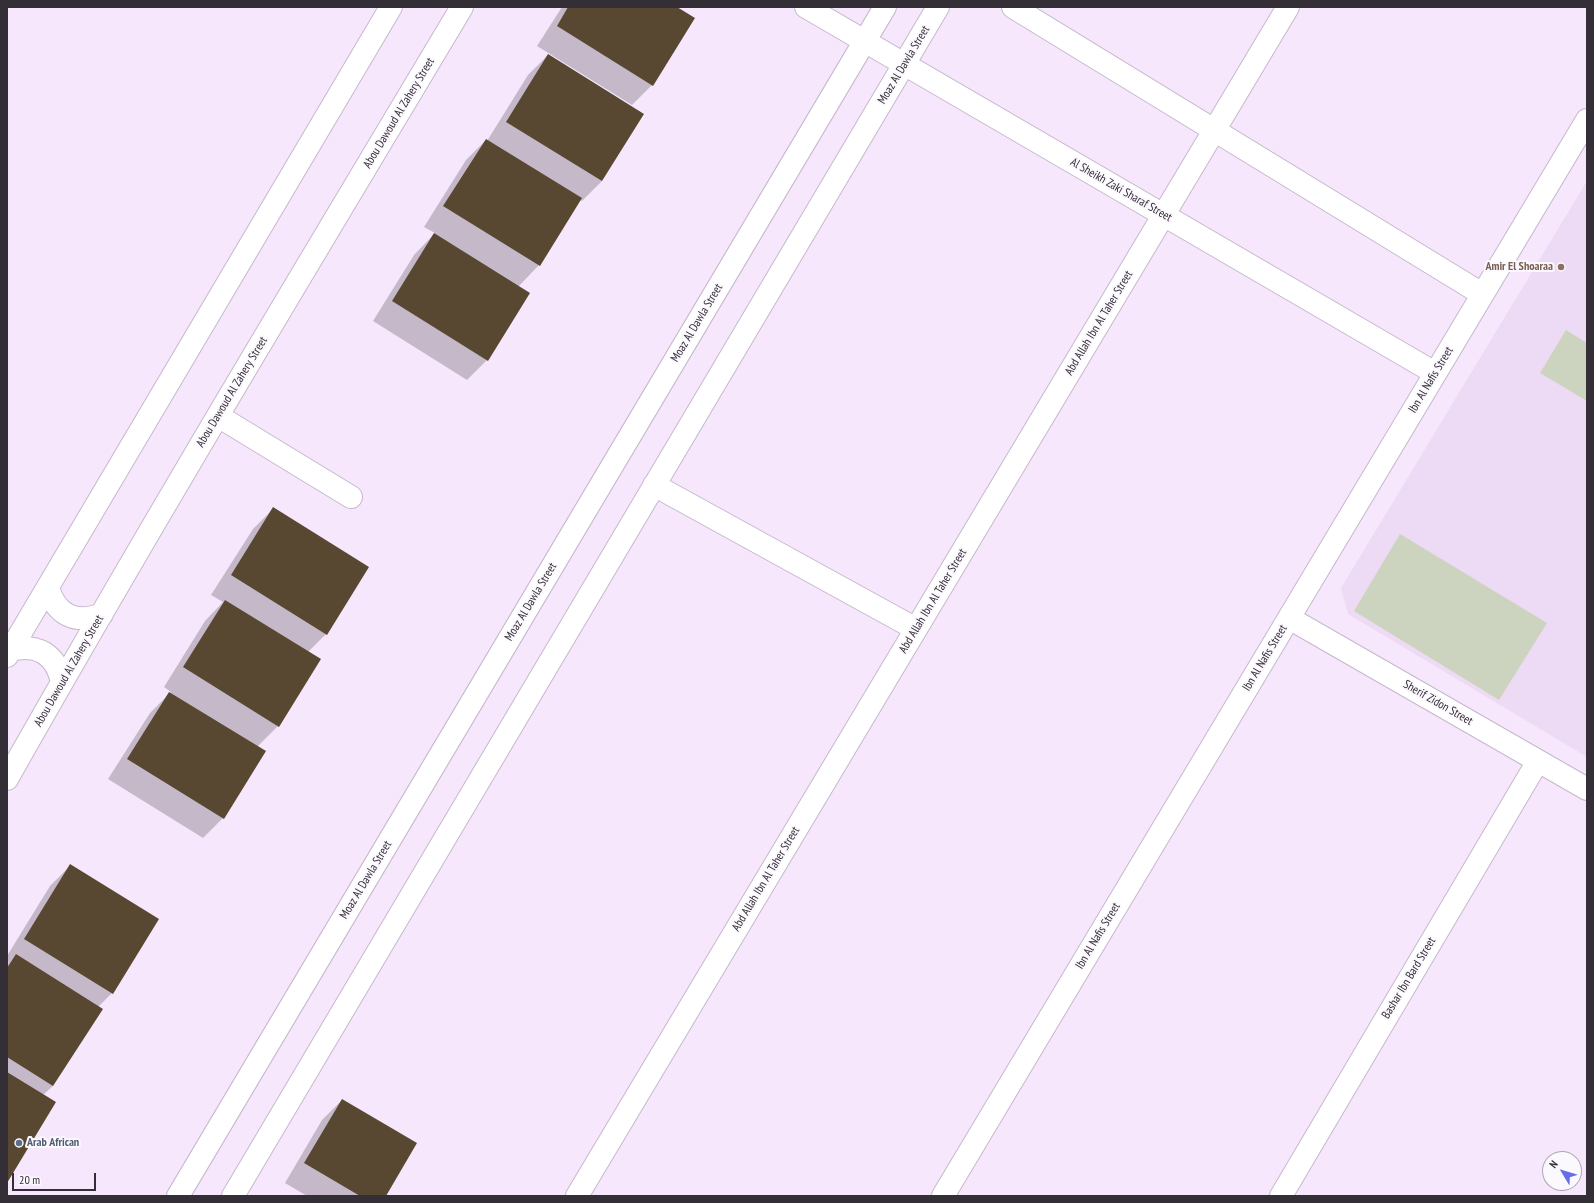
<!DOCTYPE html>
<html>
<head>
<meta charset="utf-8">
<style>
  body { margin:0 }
  #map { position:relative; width:1594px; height:1203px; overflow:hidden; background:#f6e7fc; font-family:"PT Sans Narrow",sans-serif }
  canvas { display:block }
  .frame { position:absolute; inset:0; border:8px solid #342e36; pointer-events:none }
  .north { position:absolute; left:1542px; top:1151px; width:40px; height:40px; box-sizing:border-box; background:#fcf9fe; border:1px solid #aca8ae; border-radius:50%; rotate:308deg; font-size:11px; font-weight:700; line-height:16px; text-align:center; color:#342e36 }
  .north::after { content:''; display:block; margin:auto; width:14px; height:18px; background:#666fe8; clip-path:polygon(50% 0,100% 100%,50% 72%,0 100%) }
  .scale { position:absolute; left:12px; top:1173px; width:84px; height:18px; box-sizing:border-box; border:2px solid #342e36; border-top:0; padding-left:5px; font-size:12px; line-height:14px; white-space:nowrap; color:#342e36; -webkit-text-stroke:3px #fcf9fe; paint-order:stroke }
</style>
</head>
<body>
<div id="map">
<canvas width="1594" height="1203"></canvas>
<div class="frame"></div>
<div class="north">N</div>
<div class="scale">20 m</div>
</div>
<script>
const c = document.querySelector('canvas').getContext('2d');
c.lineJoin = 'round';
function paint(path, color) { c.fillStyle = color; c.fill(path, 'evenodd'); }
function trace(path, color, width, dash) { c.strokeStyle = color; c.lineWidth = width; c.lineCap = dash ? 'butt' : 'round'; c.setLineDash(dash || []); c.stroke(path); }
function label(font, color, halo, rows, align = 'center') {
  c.font = font + ' "PT Sans Narrow",sans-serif'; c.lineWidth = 4; c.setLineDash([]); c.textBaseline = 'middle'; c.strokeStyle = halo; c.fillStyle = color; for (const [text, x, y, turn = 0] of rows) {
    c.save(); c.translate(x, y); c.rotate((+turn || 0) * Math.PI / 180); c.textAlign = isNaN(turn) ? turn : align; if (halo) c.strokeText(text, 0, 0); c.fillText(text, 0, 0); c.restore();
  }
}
const built = new Path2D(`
  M1587,181V757L1348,614L1341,588Z`);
const green = new Path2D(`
  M1566,330L1587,343V401L1540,373Z
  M1400,534L1547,623L1499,700L1354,611Z`);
const shadow = new Path2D(`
  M562,7H675L652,85L632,105L537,46Z
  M548,55L602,181L582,201L580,200L539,265L518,287L487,360L467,380L373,321L414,255L435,233L424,227L466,160L486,140L487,141L528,75Z
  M273,509L326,634L308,652L278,726L257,747L223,818L203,838L108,779L150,713L171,692L164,687L205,621L223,602L211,595L253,529Z
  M70,866L112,993L98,1007L53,1086L43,1095L7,1181V964L9,962L7,961V956L50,886Z
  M342,1100L385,1196H307L285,1183L322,1120Z`);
const building = new Path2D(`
  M568,7H677L695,18L653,86L557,26Z
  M548,54L644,114L602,181L506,122Z
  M486,139L582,198L540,266L443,206Z
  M434,233L530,293L488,361L392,301Z
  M273,507L369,567L327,635L231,575Z
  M225,600L321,659L279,727L183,667Z
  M169,692L266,751L224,819L127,759Z
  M70,864L159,919L113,994L24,939Z
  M16,954L103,1009L53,1086L7,1057V968Z
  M7,1072L56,1102L7,1183Z
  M342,1099L417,1143L386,1196H360L304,1163Z`);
const minor = new Path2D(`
  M806,7L1435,373
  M1013,7L1482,294
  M218,416L351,497
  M654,485L916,629
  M48,587C55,614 75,625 102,614
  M1289,618L1587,789
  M10,650C37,643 56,654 62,682
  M7,656L391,7
  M7,779C154,519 309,263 462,7
  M178,1196L885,7
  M233,1196L938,7
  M577,1196L1288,7
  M943,1196L1587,120
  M1281,1196L1538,761`);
const markers = [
  [1561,267,4,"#8d6e63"],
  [19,1143,4,"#5c6f8a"]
];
const streetNames = [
  ["Moaz Al Dawla Street",904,65,-59],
  ["Abou Dawoud Al Zahery Street",399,113,-59],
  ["Al Sheikh Zaki Sharaf Street",1121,190,30],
  ["Moaz Al Dawla Street",697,323,-59],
  ["Abd Allah Ibn Al Taher Street",1099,323,-59],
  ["Ibn Al Nafis Street",1431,380,-59],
  ["Abou Dawoud Al Zahery Street",232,392,-59],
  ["Abd Allah Ibn Al Taher Street",933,601,-59],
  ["Moaz Al Dawla Street",531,602,-59],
  ["Ibn Al Nafis Street",1265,658,-59],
  ["Abou Dawoud Al Zahery Street",69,671,-60],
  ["Sherif Zidon Street",1438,703,30],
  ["Abd Allah Ibn Al Taher Street",766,879,-59],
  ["Moaz Al Dawla Street",366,880,-59],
  ["Ibn Al Nafis Street",1098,936,-59],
  ["Bashar Ibn Bard Street",1409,978,-59]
];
const educationNames = [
  ["Amir El Shoaraa",1553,267]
];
const serviceNames = [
  ["Arab African",27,1143]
];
paint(built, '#eddaf4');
paint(green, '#ccd4c0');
paint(shadow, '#0003');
paint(building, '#594831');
trace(minor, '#c6b8cc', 24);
trace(minor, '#fff', 22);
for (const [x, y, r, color] of markers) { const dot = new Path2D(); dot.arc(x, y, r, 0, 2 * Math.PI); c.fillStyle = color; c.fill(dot); trace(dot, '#fcf9fe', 1.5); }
label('12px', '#342e36', '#fcf9fe', streetNames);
label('bold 12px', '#785e54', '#fcf9fe', educationNames, 'right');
label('bold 12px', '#4e5e75', '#fcf9fe', serviceNames, 'left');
</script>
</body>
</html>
